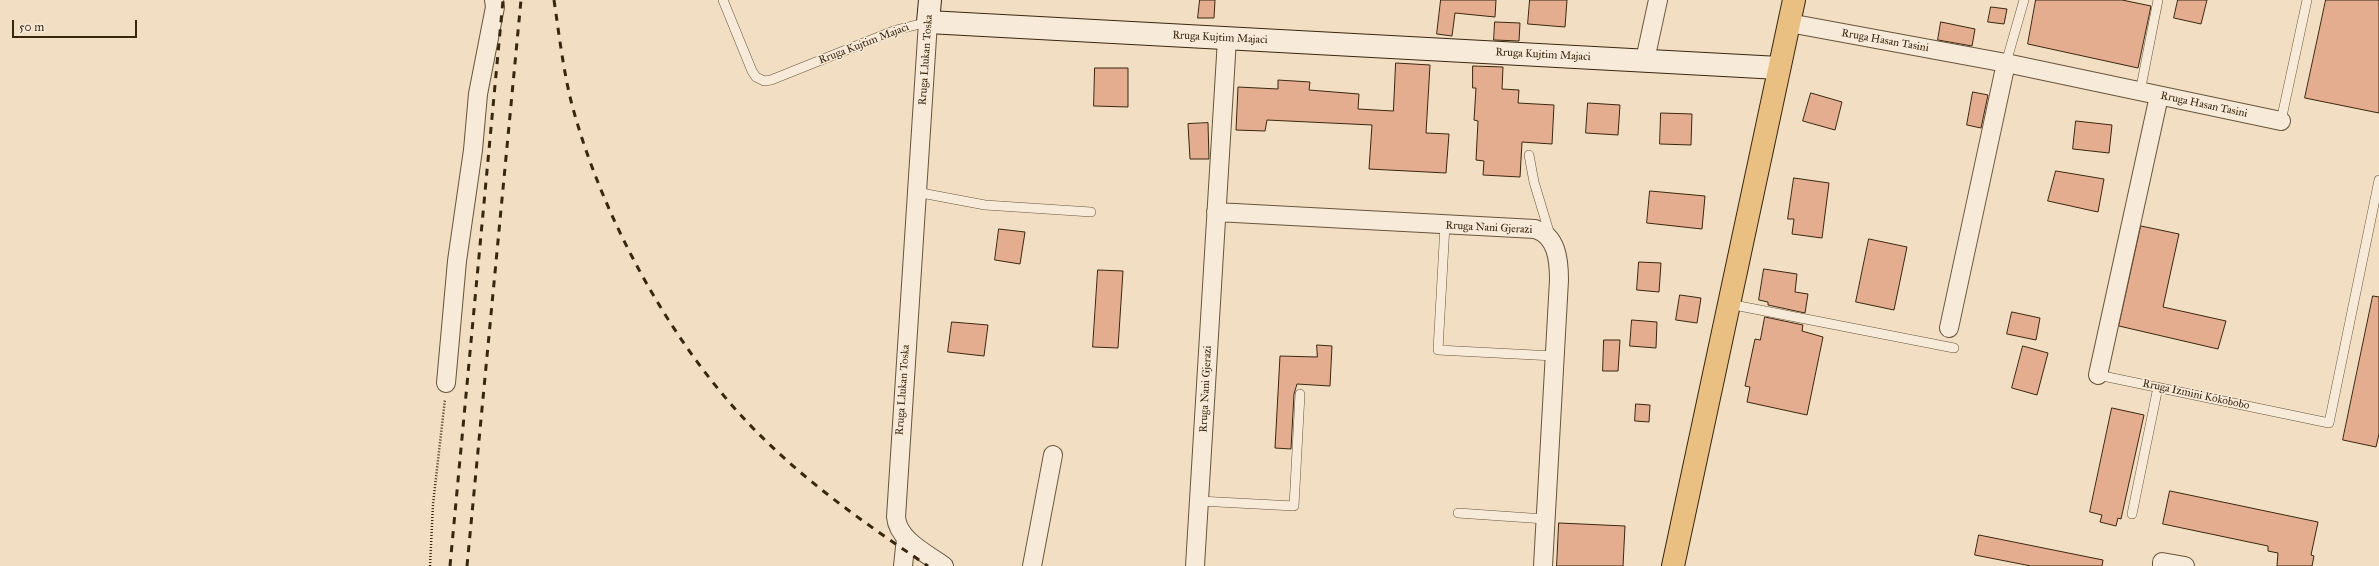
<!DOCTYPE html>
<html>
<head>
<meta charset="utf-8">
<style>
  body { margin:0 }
  #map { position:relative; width:2379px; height:566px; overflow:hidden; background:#f2dfc3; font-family:"IM FELL Great Primer",serif }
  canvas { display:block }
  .scale { position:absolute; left:12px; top:20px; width:125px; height:18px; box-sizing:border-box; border:2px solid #39260f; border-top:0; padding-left:5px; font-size:12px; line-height:14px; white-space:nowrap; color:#39260f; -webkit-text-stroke:3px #f7ead8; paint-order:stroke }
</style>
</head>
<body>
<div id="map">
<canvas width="2379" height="566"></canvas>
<div class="scale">50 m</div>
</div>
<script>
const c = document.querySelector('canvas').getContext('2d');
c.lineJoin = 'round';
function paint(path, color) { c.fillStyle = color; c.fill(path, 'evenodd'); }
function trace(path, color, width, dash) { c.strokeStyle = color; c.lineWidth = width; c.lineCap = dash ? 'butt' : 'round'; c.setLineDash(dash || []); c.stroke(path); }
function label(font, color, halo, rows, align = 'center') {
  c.font = font + ' "IM FELL Great Primer",serif'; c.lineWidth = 3; c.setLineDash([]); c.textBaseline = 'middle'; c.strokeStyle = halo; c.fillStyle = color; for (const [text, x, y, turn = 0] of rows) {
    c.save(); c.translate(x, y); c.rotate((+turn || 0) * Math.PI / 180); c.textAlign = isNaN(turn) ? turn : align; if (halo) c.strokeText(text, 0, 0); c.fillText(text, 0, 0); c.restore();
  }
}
const building = new Path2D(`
  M1200,0H1215L1214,18H1198Z
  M1441,0H1496L1495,17L1455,13L1452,36L1437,34Z
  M1530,0H1567L1565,27L1528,24Z
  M2036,0H2122L2151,6L2138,68L2028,44Z
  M2178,0H2207L2201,24L2174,18Z
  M2326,0H2379V113L2305,98Z
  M1991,7L2007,9L2004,24L1988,22Z
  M1495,22L1520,23L1519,41L1494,40Z
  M1941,22L1975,29L1972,46L1938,40Z
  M1396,63L1430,65L1426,133L1449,134L1446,173L1369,169L1372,125L1267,120L1265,131L1236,130L1238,87L1278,89V80L1310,82L1309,90L1359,94L1358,109L1393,111Z
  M1473,66L1503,67L1502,89L1519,90L1518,103L1554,105L1552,144L1522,142L1520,177L1483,175L1484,161L1476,160L1478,121L1474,120L1476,88H1473Z
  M1095,68H1128V107L1094,106Z
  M1973,92L1988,95L1981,128L1967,125Z
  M1811,93L1842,102L1835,130L1803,121Z
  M1588,103L1620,105L1618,135L1586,133Z
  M1661,113L1692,114L1691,145L1660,144Z
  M2076,121L2112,125L2109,153L2073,149Z
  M1208,123L1209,159H1190L1188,124Z
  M2056,171L2104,179L2098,212L2048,201Z
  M1794,178L1829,183L1822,238L1792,234L1794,219H1788Z
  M1650,191L1705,196L1702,229L1647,223Z
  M2141,226L2179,234L2163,307L2226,321L2218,349L2119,326Z
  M999,229L1025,232L1020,264L995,260Z
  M1869,239L1907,247L1894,310L1856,302Z
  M1639,262L1661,263L1659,292L1637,290Z
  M1764,269L1797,274L1795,292L1808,294L1805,313L1768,305V302L1759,300Z
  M1098,270L1123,271L1118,348L1093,347Z
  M1680,295L1701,298L1697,323L1676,320Z
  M2373,296L2379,297V434L2376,447L2343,440Z
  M2012,312L2040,318L2036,340L2007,334Z
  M1765,317L1803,325L1802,331L1823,337L1807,415L1747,402L1750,387L1745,386L1755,339L1760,340Z
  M1632,320L1657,322L1656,348L1630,346Z
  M952,322L988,325L984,356L948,352Z
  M1604,340H1620L1618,371H1603Z
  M1317,345L1332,346L1330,386L1297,384L1294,394L1291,449L1275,448L1280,356L1317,357Z
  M2023,346L2048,353L2037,395L2012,388Z
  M1636,404L1650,405L1649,422L1635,421Z
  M2112,408L2144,415L2121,519L2118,518L2116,526L2100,522L2102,515L2090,512Z
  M2170,491L2318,522L2311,555L2314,556L2312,566H2277L2278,553L2268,551V546L2163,524Z
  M1559,523L1625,526L1623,566H1557Z
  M1979,535L2103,560L2102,566H2031L1975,555Z`);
const path = new Path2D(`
  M430,566L433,504L445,399`);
const lane = new Path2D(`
  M723,0L752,71L756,77L764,81L771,80L896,30L928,22
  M2006,63L2024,0
  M2140,92L2158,0
  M2281,121L2307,0
  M1529,155L1534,182L1550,235
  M916,192L985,205L1091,212
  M1445,225L1438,350L1554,356
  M1729,304L1954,348
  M2098,375L2329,423L2379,180
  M1199,501L1294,506L1300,394
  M1458,513L1545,519
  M2132,514L2158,387`);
const street = new Path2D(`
  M928,22L896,517C898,540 926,553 944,566
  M1789,23L2006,63L2281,121
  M1645,60L1658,0
  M1216,212L1535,229C1557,236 1559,260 1559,280L1543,566
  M1949,328L2006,63
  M2098,375L2159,96
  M446,383L457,261L473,150L478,94L495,7L494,0
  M903,566L906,538
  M1032,566L1053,455
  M1195,566L1227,39
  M2162,566V562L2185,566`);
const secondary = new Path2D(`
  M930,0L928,22L1779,68`);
const primary = new Path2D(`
  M1673,566L1794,0`);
const rail = new Path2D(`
  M554,0C559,34 563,68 571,101C602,220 677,356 766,441C815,489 872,528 928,566
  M450,566L503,0
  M467,566L521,0`);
const streetNames = [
  ["Rruga Kujtim Majaci",1220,38,3],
  ["Rruga Hasan Tasini",1885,41,10],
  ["Rruga Kujtim Majaci",864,44,-21],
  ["Rruga Kujtim Majaci",1543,55,3],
  ["Rruga Llukan Toska",926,60,-86],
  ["Rruga Hasan Tasini",2204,105,12],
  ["Rruga Nani Gjerazi",1489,228,3],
  ["Rruga Nani Gjerazi",1206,389,-87],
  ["Rruga Llukan Toska",903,390,-86],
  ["Rruga Izmini Kokobobo",2196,395,12]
];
paint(building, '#e5ad90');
trace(building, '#39260f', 1);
trace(lane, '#67543c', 10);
trace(street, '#67543c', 20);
trace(secondary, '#39260f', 24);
trace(primary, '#39260f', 24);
trace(path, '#39260f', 2.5, [1, 2]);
trace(lane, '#f7ead8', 9);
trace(street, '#f7ead8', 18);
trace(secondary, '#f7ead8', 22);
trace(primary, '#e9c082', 22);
trace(rail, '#39260f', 3, [7, 7]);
label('11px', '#39260f', '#f7ead8', streetNames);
</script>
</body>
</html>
